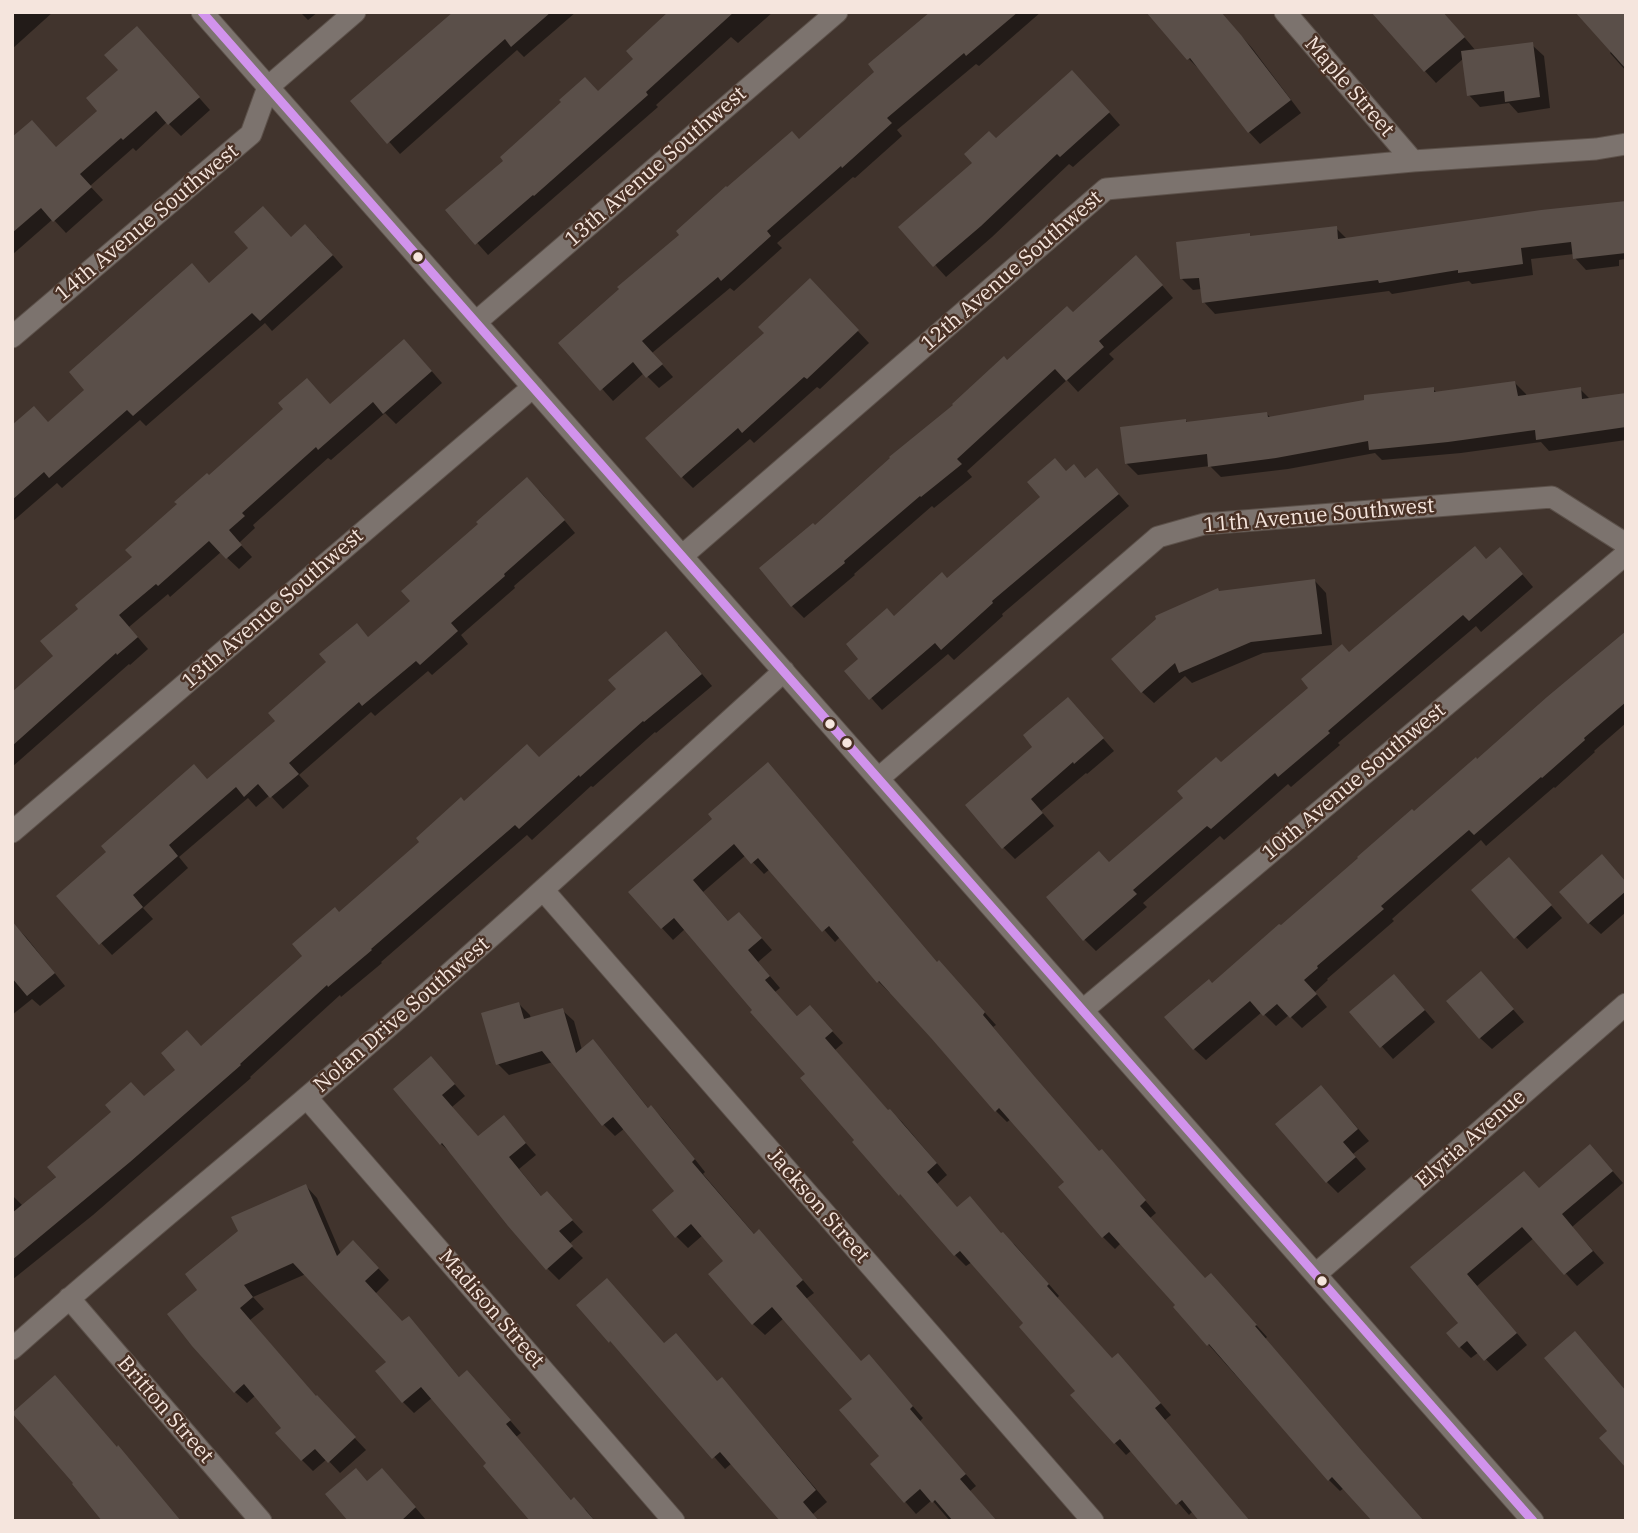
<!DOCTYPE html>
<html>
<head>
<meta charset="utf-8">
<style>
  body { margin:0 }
  #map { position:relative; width:1638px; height:1533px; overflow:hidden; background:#41342d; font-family:"IBM Plex Serif",serif }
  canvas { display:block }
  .frame { position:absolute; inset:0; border:14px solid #f5e5dd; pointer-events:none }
</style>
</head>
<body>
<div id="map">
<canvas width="1638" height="1533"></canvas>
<div class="frame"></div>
</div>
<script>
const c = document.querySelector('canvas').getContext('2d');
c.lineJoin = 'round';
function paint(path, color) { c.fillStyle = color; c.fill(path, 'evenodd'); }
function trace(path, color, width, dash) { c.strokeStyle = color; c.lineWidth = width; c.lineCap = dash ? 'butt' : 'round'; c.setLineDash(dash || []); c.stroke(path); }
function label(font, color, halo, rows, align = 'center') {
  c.font = font + ' "IBM Plex Serif",serif'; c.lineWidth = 5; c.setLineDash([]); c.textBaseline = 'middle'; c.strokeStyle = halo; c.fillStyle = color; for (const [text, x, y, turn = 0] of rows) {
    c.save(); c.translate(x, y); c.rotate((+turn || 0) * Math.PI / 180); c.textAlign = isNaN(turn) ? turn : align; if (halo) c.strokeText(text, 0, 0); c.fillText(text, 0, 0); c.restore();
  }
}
const shadow = new Path2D(`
  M12,12H53L12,49Z
  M300,12H318L308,20Z
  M455,12H576L524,57L517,50L400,154L353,101Z
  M671,12H773L738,43L731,37L656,105L658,107L488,255L448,210L598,93L635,59Z
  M931,12H1041L979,66L976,64L897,130L902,136L855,178L853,177L777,243L782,248L734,291L730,288L652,353L673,377L659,388L644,373L613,401L561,343L799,141L876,72Z
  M1220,12L1252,48L1301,113L1260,144L1249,132L1200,70L1189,59Z
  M1443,12L1476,51L1532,45L1544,56L1550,108L1518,113L1509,103L1480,107L1469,95L1464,58L1436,83L1425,71Z
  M1626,12V71L1610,53L1612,51Z
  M148,40L210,110L181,136L167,122L136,151L133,148L90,186L103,200L66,233L53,219L12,255V186L99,111L120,70Z
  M1083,83L1120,125L1073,167L1069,164L992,237L946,277L901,227L974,163L996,141Z
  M1626,202V259L1619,260V266L1586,270L1575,258L1574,254L1531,259L1533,275L1472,284L1469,281L1392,294L1389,291L1215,314L1204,302L1202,289L1193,290L1182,279L1252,238L1336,228L1348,240Z
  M317,237L343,267L272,331L265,323L146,426L140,420L62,488L57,483L12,522V426L48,424L210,284L291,239Z
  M1148,269L1173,298L1109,354L1114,359L1078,392L1067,380L967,471L972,477L934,508L932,506L854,574L855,575L804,618L792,606L761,568L815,528L1007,362Z
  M821,292L869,343L820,389L817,387L754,443L750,439L693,488L682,477Z
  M415,352L442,383L396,424L385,413L331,460L328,458L253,525L255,528L239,543L252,557L239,569L221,552L170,597L168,594L129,627L148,649L130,665L129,664L12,767V689L15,692L56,656L134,557L209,478L330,406Z
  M1515,383L1526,394L1527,397L1580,389L1591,400L1626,395V440L1549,451L1541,442L1461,453L1382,460L1375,453L1288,469L1221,477L1210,466L1138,475L1126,463L1185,420L1188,423L1267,414L1271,418L1433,389L1437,393Z
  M1067,472L1086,479L1108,482L1129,506L1002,614L1003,616L954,660L948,654L882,710L847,671L861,659L894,618L947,580L1042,498Z
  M539,490L575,533L514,586L515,588L461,635L468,644L432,675L428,671L375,716L371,712L299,775L309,786L283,809L270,795L256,807L248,798L179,857L188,868L143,908L153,919L112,955L58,896L208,781Z
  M1487,561H1511L1533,587L1481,632L1476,626L1338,743L1340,745L1291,787L1288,784L1224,840L1220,836L1143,903L1147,907L1096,951L1084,939L1110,864L1221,764L1349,654Z
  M1315,581L1326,593L1332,645L1263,653L1192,683L1185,676L1154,703L1142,692L1220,593Z
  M1626,633V723L1594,751L1595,752L1555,788L1554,787L1486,846L1481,840L1392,919L1394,921L1327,979L1328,980L1315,992L1327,1007L1302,1028L1289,1015L1276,1026L1262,1012L1206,1060L1194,1049L1167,1017L1212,985L1281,927Z
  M678,645L712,686L656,733L655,732L593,787L591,786L532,840L527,835L381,962L382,963L341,997L340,995L250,1077L251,1078L93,1215L12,1280V1195L23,1206L304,956L339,914L464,803L539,759Z
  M1079,711L1114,751L1087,774L1086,773L1041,811L1054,826L1015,859L1003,847Z
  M715,819L938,964L950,974L996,1025L993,1027L1046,1091L1100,1153L1113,1163L1156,1213L1150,1218L1206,1280L1222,1287L1267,1337L1265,1339L1344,1488L1340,1491L1329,1480L1208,1344L1177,1305L1121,1243L1115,1249L1103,1237L1061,1187L1066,1182L1011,1119L1007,1122L996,1111L891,992L890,993L878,981L840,937L835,942L770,869L764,874L746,855L703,892L729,922L750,925L772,950L758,962L780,988L775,992L798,1017L821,1019L843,1043L835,1050L889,1112L890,1111L902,1122L947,1175L937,1184L958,1209L1002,1235L1015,1245L1059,1296L1057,1298L1113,1360L1129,1367L1171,1415L1165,1420L1193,1511L1189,1515L1132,1450L1126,1455L1115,1443L1078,1391L1026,1324L972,1262L966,1266L955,1255L854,1142L856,1140L808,1074L685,929L673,940L662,928Z
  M1520,870L1562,918L1527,949L1473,890Z
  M1626,883V912L1601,934L1589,923Z
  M14,925L26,937L65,986L40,1006L32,999L12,1015V927Z
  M1492,985L1524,1022L1492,1049L1480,1038Z
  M1405,987L1435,1022L1393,1059L1351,1012Z
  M519,1004L530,1015L531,1019L562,1010L574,1021L582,1050L593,1041L604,1053L649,1109L651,1107L663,1119L705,1172L703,1174L755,1235L771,1243L814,1293L806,1299L862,1363L880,1368L923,1418L920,1421L976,1486L970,1491L996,1521H950L932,1500L916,1514L872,1464L882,1456L854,1399L784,1318L765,1335L753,1324L725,1261L703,1235L688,1248L676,1236V1192L625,1128L615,1136L604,1125L553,1062L509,1075L498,1064Z
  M442,1070L465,1096L452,1107L479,1138L504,1118L536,1155L519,1169L542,1197L558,1205L583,1232L569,1244L583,1258L559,1280L547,1268L453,1155L441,1144L395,1089Z
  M1332,1099L1369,1141L1353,1154L1366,1169L1338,1193L1327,1182Z
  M1601,1158L1623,1183L1572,1227L1604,1263L1577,1286L1534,1238L1477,1286L1527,1345L1497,1371L1479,1352L1471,1358L1460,1347V1323L1413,1267L1539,1190Z
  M306,1186L317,1198L341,1254H365L389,1280L375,1294L403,1323L409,1318L460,1378L478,1384L521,1433L516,1437L572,1501L586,1510L595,1521H532L488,1463L432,1398L414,1413L403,1402L389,1362L306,1274L253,1297L264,1309L250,1320L317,1398L366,1450L340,1473L327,1459L313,1471L302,1460L284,1428L256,1395L247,1403L235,1392L200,1290Z
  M578,1305L665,1345L718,1383L733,1391L827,1502L813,1514L732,1463L725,1469Z
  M393,1481L426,1520L351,1521L368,1482Z`);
const building = new Path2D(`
  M453,12H551L511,47L505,39L387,144L350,101Z
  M668,12H734L646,92L648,95L534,196L533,195L475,245L445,210L503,161L500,157L561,102L559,100L585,77L598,91L633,59L626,51Z
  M930,12H1018L966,56L964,53L887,118L892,123L842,168L841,166L767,231L771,236L721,281L718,277L642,341L663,364L646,378L633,362L600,391L558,343L619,289L617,287L679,235L676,231L726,186L727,187L792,131L799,139L874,72L868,64Z
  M1146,12H1221L1241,35L1291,100L1248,133L1190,58L1187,60Z
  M1371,12H1443L1465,37L1424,72Z
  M1575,12H1626V69Z
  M137,26L200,97L168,125L156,111L123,140L121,138L80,174L92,187L53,222L41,208L12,233V137L32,120L56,147L97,111L86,98L118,70L104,55Z
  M1533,42L1540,97L1505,102L1504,91L1467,96L1461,51Z
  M1072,70L1110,112L1060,157L1057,154L981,226L933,267L898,227L972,163L964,154L989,131L996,138Z
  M1626,201V253L1573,259L1571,242L1521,248L1523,264L1458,273V270L1379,283L1378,280L1202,303L1199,278L1180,279L1176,242L1250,233V236L1337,226L1338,239L1541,210Z
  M263,206L291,237L305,224L333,255L260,321L252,313L133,416L127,410L49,478L44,472L12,500V425L34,406L48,422L84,390L69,372L192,263L209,283L248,248L234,232Z
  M1136,255L1163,285L1099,341L1104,347L1066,381L1055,369L957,459L962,464L921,497L920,496L844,561L845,563L791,607L759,568L813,523L815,525L890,458L889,457L953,405L952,404L1004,356L1007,360L1067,306L1073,312Z
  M810,278L859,330L807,379L804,377L742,433L738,428L681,478L645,438L764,333L758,327Z
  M404,339L432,371L383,414L373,402L318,450L316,447L242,513L245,516L229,530L242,545L226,559L209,541L158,586L156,584L119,615L138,637L117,655L116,653L12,746V692L53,656L40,641L78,609L75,605L132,557L125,550L177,504L174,502L207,473L209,475L283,409L278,403L307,378L330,404Z
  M1515,381L1518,396L1581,387L1582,399L1626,393V427L1536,440L1535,430L1448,442L1369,450L1368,441L1276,458L1208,467L1207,454L1125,464L1120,427L1186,419V422L1267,412L1268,417L1364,400V395L1434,387V392Z
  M1055,458L1066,471L1074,464L1085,478L1097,468L1119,494L992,601L993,603L941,650L935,643L869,700L844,671L858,659L846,644L887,608L894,616L942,572L947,578L1040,497L1027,482Z
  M527,477L565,520L504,574L505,576L451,623L458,631L420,665L416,661L362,706L359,702L289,763L299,774L270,798L258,784L244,797L236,787L169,845L178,856L133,895L143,907L99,945L56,896L106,852L101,846L194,764L207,779L275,721L268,713L326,662L319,654L357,623L368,637L410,601L401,591L478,524L476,522Z
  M1475,546L1486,559L1500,547L1523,574L1469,621L1463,615L1328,731L1330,733L1278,777L1275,773L1211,829L1207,826L1133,890L1137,894L1083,941L1046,897L1099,851L1109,862L1183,798L1177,791L1216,757L1221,762L1308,688L1301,679L1342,644L1349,652Z
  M1315,579L1322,634L1251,642L1179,673L1175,663L1141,693L1111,659L1156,619L1155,616L1218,588L1219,591Z
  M666,631L702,674L644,722L643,721L580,777L579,775L519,829L515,825L371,949L372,950L328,987L327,985L240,1064L241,1065L130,1162L12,1260V1213L56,1177L47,1167L111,1112L105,1105L131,1082L144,1096L175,1070L161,1053L187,1030L201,1046L302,956L292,944L335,907L339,912L419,842L416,838L461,797L464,801L527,744L539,757L616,689L608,680Z
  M1626,631V702L1584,738L1585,740L1542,778L1541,777L1474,835L1469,830L1381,906L1384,909L1317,966L1318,968L1304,980L1317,994L1290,1018L1277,1004L1263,1016L1250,1001L1193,1050L1164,1017L1209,979L1212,983L1279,924L1281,925L1358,858L1357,857L1412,809L1414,811L1476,757L1477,759L1547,697Z
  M1068,697L1104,738L1074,764L1073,762L1031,799L1043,813L1002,849L965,805L1032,747L1023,735Z
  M768,762L937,962L939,960L985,1012L983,1015L1035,1077L1099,1151L1102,1149L1146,1200L1140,1206L1205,1278L1211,1273L1257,1325L1255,1326L1362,1451L1424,1521H1372L1332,1477L1328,1481L1209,1344L1207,1346L1173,1307L1175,1305L1109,1232L1102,1238L1058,1187L1064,1182L999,1108L995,1112L931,1038L879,981L877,983L829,926L822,932L758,858L751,864L734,844L693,880L728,921L739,912L762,938L748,950L770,976L765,980L797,1016L810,1005L833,1031L825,1038L888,1110L890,1109L937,1163L927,1172L957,1207L970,1196L1001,1233L1003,1232L1049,1284L1047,1286L1112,1358L1118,1353L1161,1403L1155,1408L1250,1521H1199L1182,1500L1176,1505L1120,1439L1114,1444L1070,1395L1075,1391L1019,1327L1023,1323L960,1251L954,1256L900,1194L899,1196L852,1142L854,1140L800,1078L805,1074L750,1012L752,1010L674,918L661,929L628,892L712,819L708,814Z
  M1602,854L1626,882V891L1588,924L1559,892Z
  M1509,857L1552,905L1514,939L1471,890Z
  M12,921L55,973L27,996L12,978Z
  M1481,971L1514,1009L1479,1039L1446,1001Z
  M1394,974L1425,1010L1380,1048L1349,1012Z
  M519,1002L524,1019L563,1008L576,1053L593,1039L648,1108L651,1105L695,1159L692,1162L754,1234L759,1229L803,1280L796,1286L861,1361L869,1354L913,1406L910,1409L966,1474L960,1479L997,1521H953L935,1500L932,1503L920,1489L904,1503L870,1464L879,1456L839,1410L852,1399L772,1307L752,1325L708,1274L723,1261L691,1224L675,1238L652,1210L674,1191L613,1117L602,1126L542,1051L496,1065L481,1013Z
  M431,1056L455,1084L442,1095L478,1136L504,1115L526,1143L509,1157L541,1196L547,1191L573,1220L559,1231L573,1246L546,1270L508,1226L442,1143L440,1145L393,1089Z
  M1321,1085L1358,1129L1343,1142L1356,1157L1326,1183L1275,1124Z
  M1590,1144L1613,1171L1562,1214L1593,1251L1564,1275L1522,1227L1467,1274L1517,1333L1484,1361L1467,1341L1459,1348L1446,1333L1458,1323L1410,1267L1524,1171L1539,1188Z
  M306,1184L337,1256L353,1240L379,1268L365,1281L402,1321L409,1316L459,1377L467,1370L511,1420L506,1424L571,1500L574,1497L595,1521H530L483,1466L486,1463L421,1387L402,1403L375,1371L386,1362L293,1263L244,1285L253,1297L240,1308L316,1396L317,1395L356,1437L328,1463L315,1449L301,1461L275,1433L281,1428L244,1384L234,1393L192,1346L167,1314L197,1290L185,1274L238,1231L231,1217Z
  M607,1278L664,1343L676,1333L717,1381L722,1377L816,1490L803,1502L819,1521H780L720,1452L712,1459L610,1341L609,1343L576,1305Z
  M1575,1331L1626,1391V1468L1599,1438L1607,1431L1544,1358Z
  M55,1375L117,1447L118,1445L181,1521H102L72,1484L73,1483L12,1413Z
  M356,1468L367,1481L382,1468L416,1507L401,1521H348L325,1494Z`);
const minor = new Path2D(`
  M202,12L1533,1521
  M1285,12L1413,161
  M476,322L837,12
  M12,337L251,134L268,87L355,12
  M682,556L1106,189L1413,161L1596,149L1626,144
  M879,778L1158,537L1204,524L1552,497L1626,544
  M12,832L533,387
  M544,891L1093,1521
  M1083,1010L1626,554
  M307,1098L674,1521
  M1316,1274L1626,1004
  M69,1298L261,1521
  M12,1349C108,1263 208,1182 306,1098C469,959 626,815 784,671`);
const bus1 = new Path2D(`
  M202,12L1533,1521`);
const markers = [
  [418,257,6,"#f5e5dd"],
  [830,724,6,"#f5e5dd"],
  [847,743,6,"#f5e5dd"],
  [1322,1281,6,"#f5e5dd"]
];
const streetNames = [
  ["Maple Street",1349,87,49],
  ["13th Avenue Southwest",656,167,-41],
  ["14th Avenue Southwest",147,223,-40],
  ["12th Avenue Southwest",1012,271,-41],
  ["11th Avenue Southwest",1319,516,-5],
  ["13th Avenue Southwest",273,609,-41],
  ["10th Avenue Southwest",1354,782,-40],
  ["Nolan Drive Southwest",402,1015,-41],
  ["Elyria Avenue",1471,1139,-41],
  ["Jackson Street",818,1206,49],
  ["Madison Street",491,1309,49],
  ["Britton Street",165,1410,49]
];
paint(shadow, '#0007');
paint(building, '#5a4f49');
trace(minor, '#5c514a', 23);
trace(minor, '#7c736e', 21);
trace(bus1, '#d193ec', 9);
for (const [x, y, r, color] of markers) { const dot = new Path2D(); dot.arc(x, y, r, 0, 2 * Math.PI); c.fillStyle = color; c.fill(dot); trace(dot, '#493125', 2.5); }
label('21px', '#f5e5dd', '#493125', streetNames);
</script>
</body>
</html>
